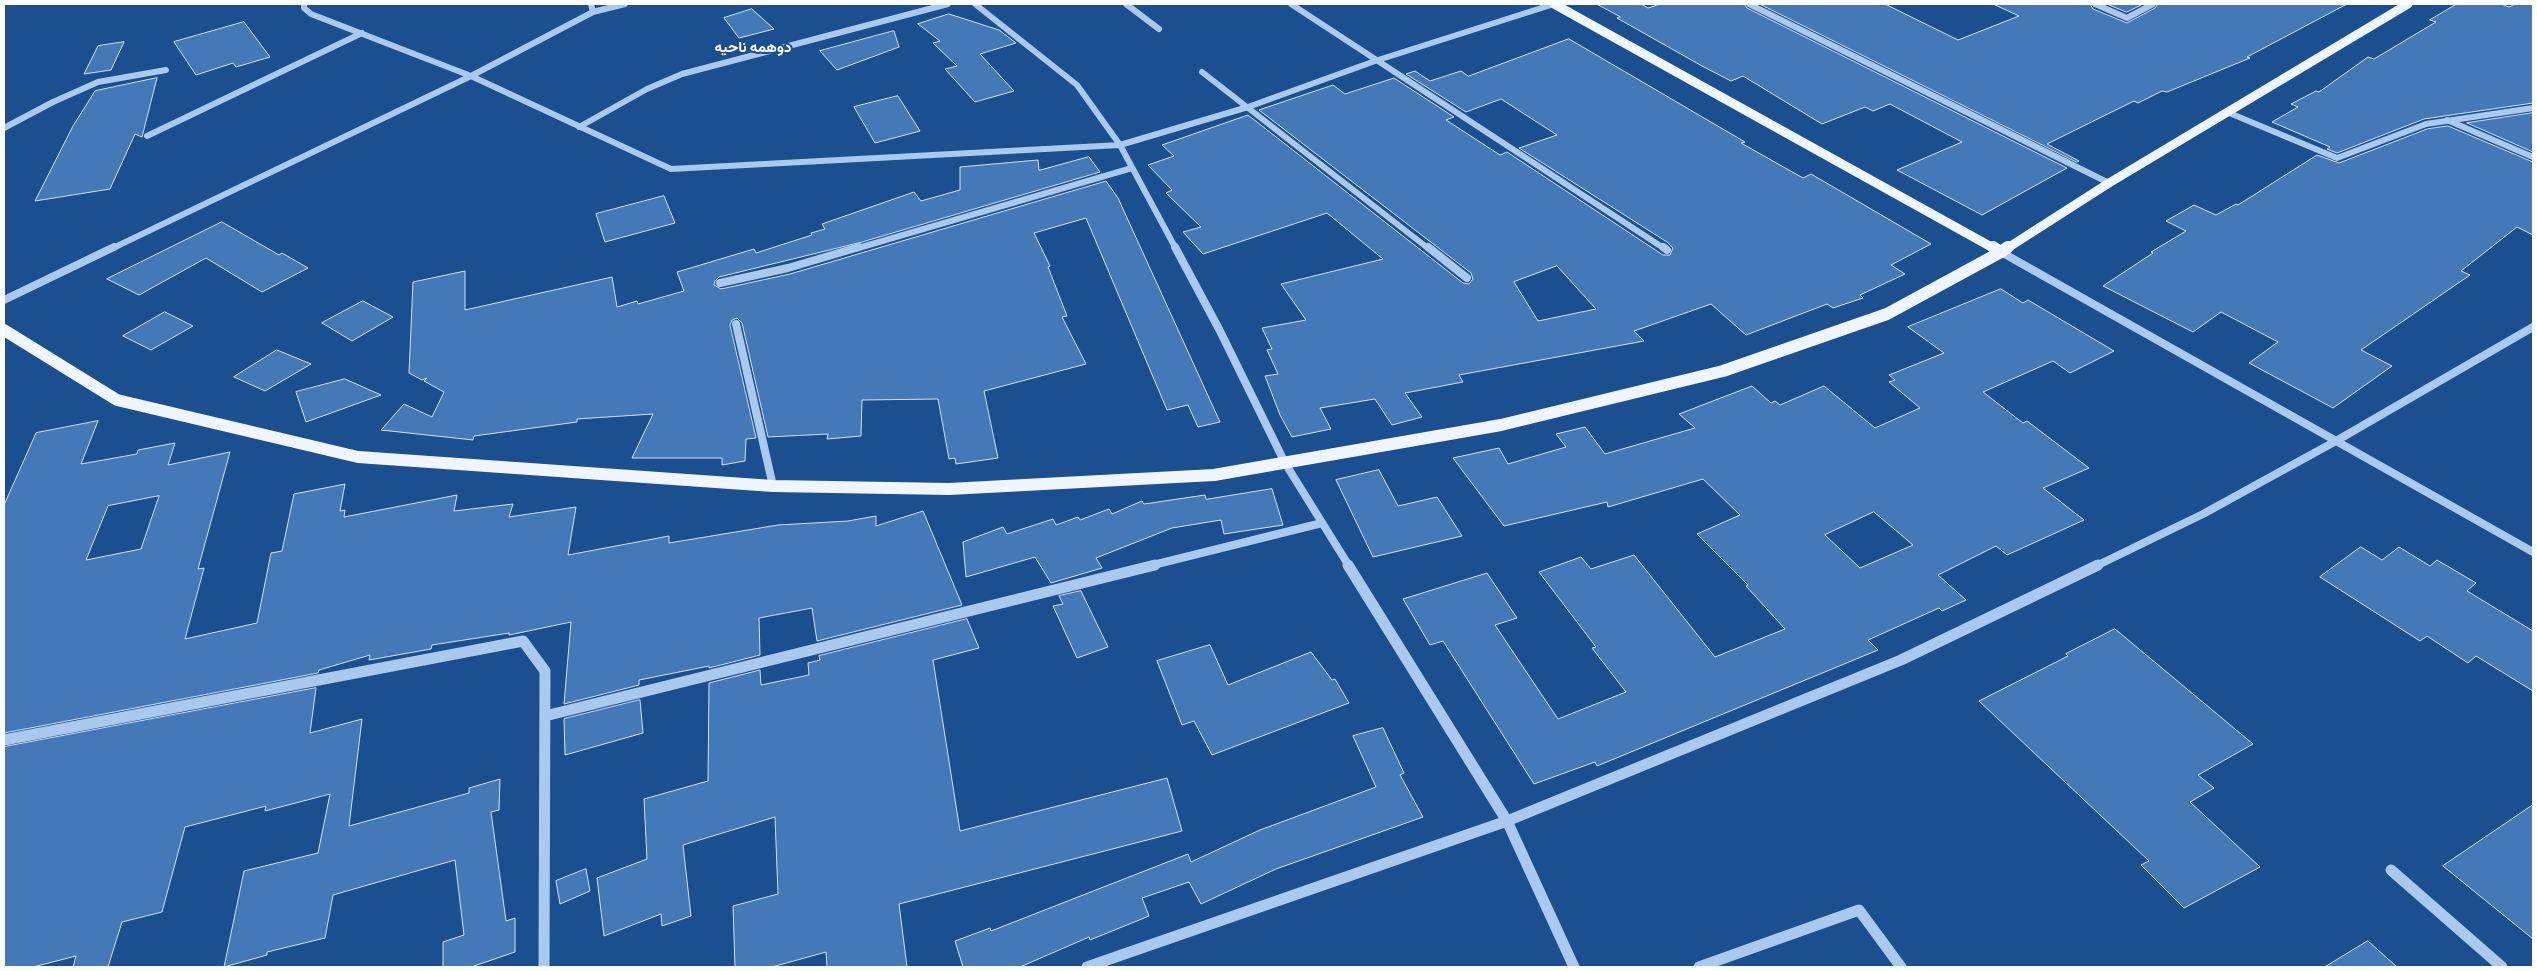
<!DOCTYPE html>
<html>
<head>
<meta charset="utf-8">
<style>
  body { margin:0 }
  #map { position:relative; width:2537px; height:971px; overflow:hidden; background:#1b4f8f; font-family:"Source Sans 3",sans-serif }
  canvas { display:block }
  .frame { position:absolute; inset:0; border:5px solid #fff; pointer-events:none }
</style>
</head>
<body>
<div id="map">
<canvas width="2537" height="971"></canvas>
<div class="frame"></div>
</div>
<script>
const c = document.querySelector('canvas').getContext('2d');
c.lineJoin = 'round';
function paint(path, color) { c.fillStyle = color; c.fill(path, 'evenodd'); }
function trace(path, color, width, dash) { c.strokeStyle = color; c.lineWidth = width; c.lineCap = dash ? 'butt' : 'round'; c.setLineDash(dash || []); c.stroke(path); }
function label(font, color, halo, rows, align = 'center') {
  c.font = font + ' "Source Sans 3",Vazirmatn,sans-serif'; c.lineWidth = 4; c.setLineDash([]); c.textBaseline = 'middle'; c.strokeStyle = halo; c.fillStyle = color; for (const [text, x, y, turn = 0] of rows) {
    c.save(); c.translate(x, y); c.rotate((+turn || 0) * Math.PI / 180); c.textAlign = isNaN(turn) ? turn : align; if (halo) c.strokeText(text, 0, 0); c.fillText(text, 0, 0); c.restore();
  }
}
const building = new Path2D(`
  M1597,4H1641L1648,8L1660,4H1744L1747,8L2067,168L1982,215L1897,170L1962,142L1890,104L1873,111L1865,107L1822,124L1743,76L1731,81L1702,66L1617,18L1620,17Z
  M1760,4H1885L1958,40L2019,16L1993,4H2090L2093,9L2127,23L2155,8L2158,4H2347L2247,57L2250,58L2167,92L2162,91L2138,103L2134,101L2047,144L2079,161L2077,162Z
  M2107,4H2143L2127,12Z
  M2457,4H2501L2509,7L2515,4H2533V103L2424,119L2337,153L2327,149L2330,147L2272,122L2298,107L2291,104L2316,91L2319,92L2368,57L2374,59L2436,22L2430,20Z
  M752,9L774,29L739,38L724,18Z
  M949,14L999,30L1016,43L980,54L1014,91L975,102L945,69L957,66L933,43L940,41L918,24Z
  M244,22L270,57L236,67L233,63L196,75L174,42Z
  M894,31L899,47L837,70L820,51Z
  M1569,39L1745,142L1741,143L1803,178L1811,174L1931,244L1891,265L1905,274L1860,295L1863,298L1833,308L1827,304L1746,335L1711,304L1634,331L1644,341L1459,375L1463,382L1405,393L1422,417L1392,425L1375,399L1320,408L1331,429L1292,437L1280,415L1265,376L1278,374L1267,350L1272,349L1262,328L1306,320L1281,284L1383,259L1327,213L1203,254L1183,232L1201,227L1166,193L1172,190L1148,165L1174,156L1162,145L1248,115L1463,283L1469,284L1473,279L1471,273L1259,110L1333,85L1345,94L1394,78L1454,117L1446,120L1500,155L1507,152L1663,255H1670L1673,248L1667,242L1519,148L1557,135L1501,99L1466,112L1406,74L1415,71L1430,81L1461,71L1468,76ZM1557,266L1596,309L1538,321L1514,282Z
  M124,42L111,70L84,74L98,46Z
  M157,78L142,137L135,134L110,189L35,201L73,126L95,91Z
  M898,96L920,131L875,143L854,107Z
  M2533,113V152L2467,123Z
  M2448,126L2533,162V235L2517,227L2461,271L2470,275L2361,350L2392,366L2333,408L2249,363L2278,342L2221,312L2193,332L2103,286L2153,253L2151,252L2186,231L2166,221L2194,205L2216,215L2236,204L2238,205L2317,155L2339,163L2427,129Z
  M1089,157L1100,172L862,242L719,277L715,281L714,285L721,289L790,274L1106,181L1118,198L1220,422L1198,427L1188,405L1167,410L1086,218L1034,233L1050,266L1048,267L1067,316L1062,317L1086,364L984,391L998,458L956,464L955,458L949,459L938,399L862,400L861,436L827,439L828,434L768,437L742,323L737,318L732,320L730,325L756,438L746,439L745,461L722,465V458H632L653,414L577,419V422L474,436L473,440L381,430L404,404L432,417L444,392L424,381L427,378L422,380L409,373L413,282L465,271V310L612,277L617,307L637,301L638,304L684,291L677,272L754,249L756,253L812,235L811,233L825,229L822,224L914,192L921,201L960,190V167L1038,160L1039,170Z
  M664,196L675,223L605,242L596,214Z
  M222,222L279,255L282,253L308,268L262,292L206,258L139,295L107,279Z
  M2001,289L2023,303L2028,300L2114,351L2070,373L2053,361L1983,392L2023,423L2027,421L2089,468L2043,488L2084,520L2007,555L1996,546L1938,575L1966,600L1942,611L1939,608L1868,640L1878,650L1597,766L1595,762L1534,784L1443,641L1430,645L1403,599L1487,573L1517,618L1495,625L1558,719L1626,692L1592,648L1596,647L1539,572L1581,557L1591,569L1634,555L1715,657L1785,629L1746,586L1748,585L1697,534L1740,515L1703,479L1608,507L1607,502L1504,526L1453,458L1499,448L1508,464L1566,447L1556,434L1585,427L1605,454L1695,428L1679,414L1752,386L1771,403L1775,401L1780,405L1824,386L1875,428L1920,408L1889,382L1895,380L1889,375L1944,353L1908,327ZM1874,512L1913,545L1860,568L1825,535Z
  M363,301L393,317L352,341L322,323Z
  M165,312L193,326L151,350L123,336Z
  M277,350L311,364L265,391L234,377Z
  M345,379L381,395L306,422L296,392Z
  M98,421L81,464L137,454L138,450L175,443L168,465L230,452L198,569L204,568L185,639L257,623L271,553L282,551L294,494L345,484L340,511L345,510L344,517L457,495L454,511L513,504L509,517L576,507L568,555L669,536V543L778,525L848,521L876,516V526L923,511L962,605L817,641L812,608L759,618L760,655L709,668V666L639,680V685L564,704L571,622L509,635V633L432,645L431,649L369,660L370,655L319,670L318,673L4,733V505L36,433ZM159,496L141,549L86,560L108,506Z
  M1379,470L1398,506L1437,497L1462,536L1373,557L1336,480Z
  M1272,489L1283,525L1224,534L1221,520L1172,528L1096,558L1102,568L1051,583L1035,557L966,577L963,542L1003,527L1007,534L1053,519L1056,525L1078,517L1080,520L1109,509L1112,514L1142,501L1144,504L1205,495L1206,499Z
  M2361,547L2382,560L2399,547L2430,566L2437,560L2476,583L2467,591L2533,631V691L2476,656L2468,663L2427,636L2420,641L2320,577Z
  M1081,591L1108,647L1077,658L1053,606L1063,604L1059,596Z
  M967,619L979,648L933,660L960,831L1167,778L1182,831L899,904L907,967H827L826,952L772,967H735L733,906L778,894L775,817L683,845L691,916L662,926L661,914L604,936L597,878L647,859L644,799L708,781L709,683L760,670L761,685L809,675L808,663L820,660L819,656Z
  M2115,629L2253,744L2198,775L2214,788L2190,802L2260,867L2184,908L2141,865L2149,861L1979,701L2068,656L2066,654Z
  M1210,645L1228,685L1311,652L1332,680L1335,679L1349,703L1212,755L1194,721L1182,725L1157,661Z
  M316,688L310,733L362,719L349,826L469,793V788L500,779L499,810L491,812L506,921L515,918V952L471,967H443V942L464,935L455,860L333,895L325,938L267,952V955L224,967L244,871L318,853L330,794L265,811L266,806L185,827L162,912L122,922L108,967H73L76,956L33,967H4V747Z
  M640,700L643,733L565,755L564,719Z
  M1383,728L1404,773L1400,775L1423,817L1276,869L1201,904L1189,882L1142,898L1149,916L1090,940L1089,937L1020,967H963L955,941L990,928L991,931L1188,854L1191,862L1260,830L1376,787L1353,736Z
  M2533,805V939L2443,866Z
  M586,869L590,891L560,904L556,881Z
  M2368,941L2397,967H2325Z`);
const minorFar2 = new Path2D(`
  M304,4V8L311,14L471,76L671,169L1120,145L1248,107L1375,61L1554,4
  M975,4L1077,85L1120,145L1176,249
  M1126,4L1159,29
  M1291,4L1665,249
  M1749,4L2109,183
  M2095,4L2127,18L2153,4
  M593,12L625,4
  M1202,72L1429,249
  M2227,112L2337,158L2426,124L2533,108
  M2447,120L2533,157
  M579,127L647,89L682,74L948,4
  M4,128L53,102L98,82L166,70
  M147,136L362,33
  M111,249L471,76L593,12L591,4
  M855,249L1132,168`);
const minorFar1 = new Path2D(`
  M1175,247L1220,331L1285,463L1349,566
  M1428,247L1467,278
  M1663,247L1667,250
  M2001,252L2533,552
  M720,283L788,268L859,247
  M4,300L114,247
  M736,324L773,486
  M1149,566L1322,523
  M2096,566L2203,514L2336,441L2533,327`);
const minor = new Path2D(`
  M1348,565L1507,821L1574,967
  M545,716L1155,565
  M4,740L523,641L545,671L544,967
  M2391,870L2502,967
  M1087,967L1507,821L1901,660L2098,565
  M1699,967L1859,910L1901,967`);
const majorFar1 = new Path2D(`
  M1554,4L1995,249
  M2006,249L2109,183L2408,4`);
const major = new Path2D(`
  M1993,247L2001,252L2008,247
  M4,330L117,400L358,457L773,486L949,489L1214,475L1501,425L1723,371L1887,314L2001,252`);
const farDistrictnames = [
  ["دوهمه ناحیه",753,49]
];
paint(building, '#4478b7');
trace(building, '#cfe3fa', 1);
trace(minorFar2, '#a9c9ee', 6);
trace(minorFar1, '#a9c9ee', 8);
trace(minor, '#a9c9ee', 11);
trace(majorFar1, '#f0f6ff', 9);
trace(major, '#f0f6ff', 12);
label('bold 15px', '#fff', '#1b4f8f', farDistrictnames);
</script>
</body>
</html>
